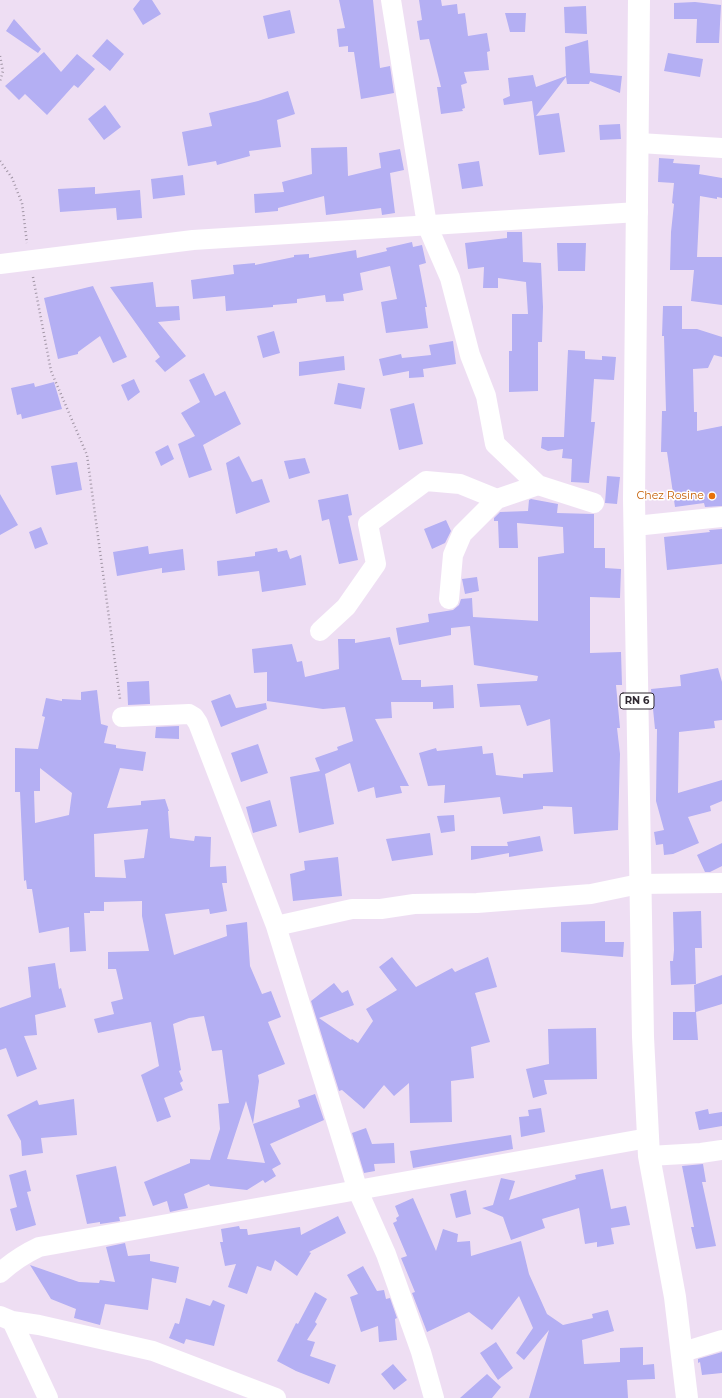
<!DOCTYPE html>
<html>
<head>
<meta charset="utf-8">
<style>
  body { margin:0 }
  canvas { display:block; background:#eedef3 }
</style>
</head>
<body>
<canvas width="722" height="1398"></canvas>
<script>
const c = document.querySelector('canvas').getContext('2d');
c.lineJoin = 'round';
function paint(path, color) { c.fillStyle = color; c.fill(path, 'evenodd'); }
function trace(path, color, width, dash) { c.strokeStyle = color; c.lineWidth = width; c.lineCap = dash ? 'butt' : 'round'; c.setLineDash(dash || []); c.stroke(path); }
function label(font, color, halo, rows, align = 'center') {
  c.font = font + ' Montserrat,sans-serif'; c.lineWidth = 3; c.setLineDash([]); c.textBaseline = 'middle'; c.strokeStyle = halo; c.fillStyle = color; for (const [text, x, y, turn = 0] of rows) {
    c.save(); c.translate(x, y); c.rotate((+turn || 0) * Math.PI / 180); c.textAlign = isNaN(turn) ? turn : align; if (halo) c.strokeText(text, 0, 0); c.fillText(text, 0, 0); c.restore();
  }
}
const building = new Path2D(`
  M140,0H152L161,14L143,25L133,9Z
  M339,0H373L380,68L390,66L394,93L361,99L354,52H348V46L339,47L337,29L345,28Z
  M419,0H441L442,6L457,4L458,14L465,13L468,36L487,33L490,51L487,52L489,70L464,72L467,83L461,85L465,108L462,109L463,111L441,114L437,87H441L429,39L420,40L417,21L422,20Z
  M695,2L721,5L719,43H696L697,19H674V3Z
  M586,6L587,34L565,33L564,7Z
  M290,10L295,33L268,39L263,16Z
  M505,13H526L525,32H510Z
  M14,19L41,49L38,53L6,31Z
  M107,39L124,54L110,71L92,56Z
  M588,40L590,73L622,76L620,93L590,81L589,84H567L566,77L536,116L559,113L565,152L539,155L532,101L504,105L503,99L510,96L508,78L533,75L536,87L566,76L565,47Z
  M44,52L61,72L77,54L95,69L78,88L74,85L47,115L25,94L19,100L5,86Z
  M668,53L703,59L700,77L664,71Z
  M288,91L295,114L277,120L281,147L249,151L250,156L217,165L216,161L188,166L182,132L212,126L209,113L258,101Z
  M105,105L121,127L104,140L88,119Z
  M620,124L621,139L600,140L599,125Z
  M347,147L348,176L381,168L379,153L400,149L404,170L390,173L395,213L382,215L381,208L326,215L324,196L278,208V211L255,213L254,194L284,192L282,182L312,174L311,148Z
  M659,158L674,159L673,163L700,165L699,174L722,178V198L717,197V199L700,196L697,257H722V305L691,301L694,270H670L671,232L674,204L672,203L674,183L658,182Z
  M479,161L483,186L462,189L458,164Z
  M183,175L185,195L153,199L151,179Z
  M95,187V194L140,190L142,218L117,220L116,208L60,212L58,189Z
  M507,232H522L523,262L541,263L543,307L542,342H538V391L509,392V351H512V314H528L526,282L498,278V288H483L484,267L468,269L465,243L507,238Z
  M412,242L413,247L422,245L426,263L419,265L427,307H425L428,328L386,333L381,302L397,299L390,266L360,273L363,290L343,294L344,301L326,302L325,295L297,299V303L273,305V307L226,311L225,296L193,299L191,280L234,274L233,265L255,263V265L294,257V255L309,254V258L356,250L357,258L387,251L386,248Z
  M557,243H586L585,271H558Z
  M153,282L156,307L179,306L180,320L158,322L186,356L165,372L155,361L160,357L110,287Z
  M93,286L127,357L113,363L100,336L78,352V354L58,359L44,298Z
  M663,306H682V329H697L722,337V357L714,355L708,368L693,369L694,412H697V431L722,426V506L705,507L704,503L675,507L667,452H661L662,411H666L664,336H662Z
  M274,331L280,353L263,358L257,336Z
  M453,341L456,364L423,369L424,377L409,378V371L383,376L379,359L401,354L402,358L431,355L429,345Z
  M568,350L585,351V359L602,360V356L616,357L614,380L594,379L591,422H595L589,483L571,482L572,459L562,458L563,449L548,451L541,448L542,437H564Z
  M344,356L345,370L299,376V362Z
  M204,373L215,396L225,391L241,424L203,445L212,470L189,478L178,444L195,436L181,413L200,402L189,380Z
  M134,379L140,392L128,401L121,385Z
  M54,382L62,409L22,419L21,414L17,415L11,388L34,383L35,387Z
  M338,383L365,388L361,409L334,404Z
  M414,403L423,444L399,450L390,409Z
  M168,445L174,459L161,466L155,452Z
  M239,456L252,482L262,479L270,502L236,514L226,463Z
  M305,458L310,473L289,479L284,461Z
  M77,462L82,490L56,495L51,466Z
  M607,476L620,477L617,504L605,503Z
  M0,494L18,525L0,535Z
  M348,494L352,515L348,516L358,560L339,564L329,519L322,521L318,500Z
  M531,499L558,504L557,513L594,514V548H605V568L621,569L620,598L590,597V653L621,652L622,685H616L620,728H617L620,754L618,830L574,834L572,807L543,806V809L503,814L500,797L444,803L445,785L428,786L419,753L436,748L437,751L482,746L483,754L493,753L496,775L523,778V774L553,772L550,719L527,726L520,705L480,707L477,684L537,681L538,676L474,665L470,626L451,628V635L399,645L396,628L429,622L428,614L453,610L459,605L461,599L472,598L473,617L538,621V557L564,553L563,527L517,523L518,548H499L498,521H494V518L500,512L528,511L529,500Z
  M446,520L451,531L445,543L432,549L424,529Z
  M41,527L48,544L35,549L29,532Z
  M722,529V564L667,570L664,537L710,532L709,530Z
  M148,546L149,554L183,549L185,570L162,573V568L117,576L113,552Z
  M277,548L278,552L287,550L290,559L301,555L306,585L262,592L259,571L218,576L217,561L255,556V552Z
  M477,577L479,591L465,594L462,579Z
  M390,637L402,680H421V687L453,685L454,708L433,709V702H391L392,718L375,719L409,786H400L402,793L376,798L374,787L358,792L350,763L325,774L334,824L299,833L290,777L320,771L315,758L338,750L337,747L353,741L345,707L323,709L267,701V672L254,673L252,649L292,644L297,662L302,661L305,677L339,669L338,639H355V643Z
  M718,668L722,682V720L714,721L715,728L679,732L678,793L722,780V801L710,806L711,811L688,817L699,843L673,854L664,855L663,844L656,845L654,832L664,830L656,801L657,729H655L651,689L681,686L680,675Z
  M149,681L150,704L128,705L127,682Z
  M97,690L101,724L108,726L104,743L116,745V748L146,752L143,771L120,768L107,808L141,805V801L165,799L169,811H168L170,838L194,841L195,836L211,837L210,867L226,866L227,883H222L227,911L210,914L209,909L165,914L174,955L227,936L226,925L247,922L250,966L262,994L271,991L281,1017L268,1022L285,1064L258,1075L259,1081L253,1124L246,1101L227,1159L265,1163L253,1124L300,1107L298,1100L315,1094L324,1120L270,1144L281,1164L272,1169L276,1176L265,1183L263,1180L247,1190L210,1186L209,1184L184,1194L188,1208L170,1212L167,1201L153,1206L144,1182L190,1163V1159L210,1160L220,1129L218,1104L229,1103L222,1050L212,1051L204,1016L189,1018L173,1024L181,1070L179,1071L183,1081L180,1083L183,1090L164,1098L171,1117L157,1122L141,1075L159,1066L151,1022L98,1033L94,1019L114,1014L111,1002L123,999L116,969H108V952L149,951L142,916V901L104,902V911H90V913H84L86,951L70,952L69,927L39,933L32,889H27L26,880L24,881L20,792H15V748L38,749L45,717L42,716L46,698L62,701V699L81,700V692ZM40,768L72,793L69,815L35,823L34,791H40ZM148,829L144,858L124,860L126,878L95,877L94,834Z
  M230,694L236,708L266,703L267,709L221,727L211,701Z
  M179,726V739L155,738L156,727Z
  M258,744L268,773L241,782L231,753Z
  M270,800L277,826L253,833L246,807Z
  M454,815L455,831L441,833L437,816Z
  M430,833L433,855L392,861L386,839Z
  M540,836L543,851L509,857V853L471,860V846H508L507,842Z
  M722,843V866L710,872H705L697,855Z
  M338,857L342,896L293,901L290,874L305,870L304,861Z
  M701,911L702,948H695L696,984L671,985L670,961H673L674,950L673,912Z
  M605,921V942H624L623,957L561,952V922Z
  M392,957L416,987L452,968L455,972L488,957L497,987L475,993L490,1042L471,1047L474,1078L451,1081L452,1122L410,1123L409,1083L394,1096L384,1085L364,1109L342,1090L339,1091L311,1001L334,983L342,993L348,990L354,1005L319,1018L351,1040L352,1039L358,1043L373,1021L366,1009L397,990L379,967Z
  M55,963L59,989L61,988L66,1007L35,1015L37,1035L24,1036L37,1069L17,1077L6,1048L0,1050V1008L31,997L28,967Z
  M722,975V1004L696,1012L698,1040H673V1012H695L694,985Z
  M596,1028L597,1079L544,1080L547,1094L533,1098L526,1069L549,1064L548,1029Z
  M74,1099L77,1135L41,1138L43,1153L22,1156L21,1141L7,1115L37,1100L39,1105Z
  M541,1108L545,1132L521,1137L519,1117L529,1116L528,1110Z
  M708,1109L709,1114L722,1112V1126L699,1130L695,1112Z
  M366,1128L372,1144L394,1143L395,1163L374,1164L375,1171L364,1173L352,1133Z
  M511,1135L513,1149L413,1168L410,1151Z
  M703,1164L706,1182H702L716,1246L696,1249L691,1227H694L682,1166Z
  M116,1166L126,1216L119,1217L120,1221L100,1224V1222L87,1224L76,1175Z
  M603,1169L611,1209L626,1206L630,1225L611,1228L614,1244L597,1247V1242L585,1244L579,1208L542,1219L545,1228L511,1240L503,1217L482,1208L493,1205L501,1178L515,1181L509,1200L576,1179L575,1175Z
  M26,1170L31,1191L27,1192L36,1225L16,1231L10,1209L17,1207L9,1175Z
  M466,1190L471,1214L456,1218L450,1194Z
  M413,1198L436,1251L443,1229L458,1234L457,1242L470,1241L471,1256L521,1241L529,1274L547,1314L563,1325L593,1318L592,1314L608,1310L614,1331L582,1340L584,1364L620,1362V1348L643,1347V1365L654,1364L655,1379L627,1380L628,1398H529L549,1330L524,1360L516,1353L533,1328L519,1296L492,1330L469,1312L427,1332L412,1293L415,1292L401,1258L407,1256L393,1223L397,1221L396,1218L399,1216L395,1206Z
  M338,1216L346,1233L309,1252L311,1253L297,1276L275,1260L271,1271L257,1266L247,1294L228,1287L236,1264L225,1266L220,1242H223L221,1229L239,1226L240,1229H247L248,1235L300,1227L301,1235Z
  M125,1243L128,1256L150,1254V1261L179,1267L176,1283L152,1278L148,1310L105,1304L100,1325L74,1318L76,1309L51,1299L30,1265L79,1282L99,1283L100,1280L115,1282L106,1247Z
  M363,1266L377,1291L384,1290L386,1299L390,1298L397,1318L395,1319L397,1340L379,1342L378,1326L361,1332L350,1297L358,1294L347,1275Z
  M315,1292L327,1299L315,1322L317,1324L307,1340L315,1342L310,1356L336,1365L329,1384L296,1371L277,1361L296,1323L298,1324Z
  M186,1298L210,1306L213,1300L225,1305L214,1346L186,1339L184,1344L169,1338L175,1323L179,1324Z
  M496,1342L513,1368L498,1380L480,1353Z
  M722,1352V1373L702,1375L700,1362L698,1363V1359Z
  M393,1364L407,1380L394,1390L381,1374Z
  M487,1374L501,1387L492,1398H460Z`);
const path = new Path2D(`
  M0,56L3,71L0,81
  M0,161L12,178L22,203L27,243
  M33,277L51,371L87,455L120,699`);
const minor = new Path2D(`
  M391,0L427,225L450,278L470,355L486,396L495,444L538,485L594,503
  M639,143L722,148
  M0,264L193,240L638,212
  M635,526L722,517
  M449,599L453,555L462,534L497,499L538,485
  M320,631L346,607L376,564L368,524L426,481L460,484L497,499
  M122,717L189,714L194,717L198,723L276,926L358,1191L386,1254L421,1352L434,1398
  M276,926L352,909H381L414,904L477,903L541,898L591,894L639,884L722,883
  M649,1156L701,1153L722,1150
  M0,1273C12,1262 24,1254 39,1247L648,1138
  M0,1316L12,1321L39,1325L153,1351L276,1398
  M12,1321L48,1398
  M683,1352L722,1340`);
const major = new Path2D(`
  M639,0L634,499L643,1037L649,1156L675,1297L687,1398`);
const markers = [
  [712,496,4,"#e8710a"]
];
const shields = [
  [637,701,34]
];
const shieldNames = [
  ["RN 6",637,701]
];
const foodNames = [
  ["Chez Rosine",704,496]
];
paint(building, '#b4aff3');
trace(path, '#a296a6', 2.5, [1, 3]);
trace(minor, '#fff', 20);
trace(major, '#fff', 22);
for (const [x, y, r, color] of markers) { const dot = new Path2D(); dot.arc(x, y, r, 0, 2 * Math.PI); c.fillStyle = color; c.fill(dot); trace(dot, '#fff', 1.5); }
for (const [x, y, w] of shields) { const box = new Path2D(); box.roundRect(x - w / 2, y - 8, w, 16, 3); c.fillStyle = '#fff'; c.fill(box); trace(box, '#2f2931', 1); }
label('bold 10px', '#2f2931', null, shieldNames);
label('11px', '#c56008', '#fff', foodNames, 'right');
</script>
</body>
</html>
